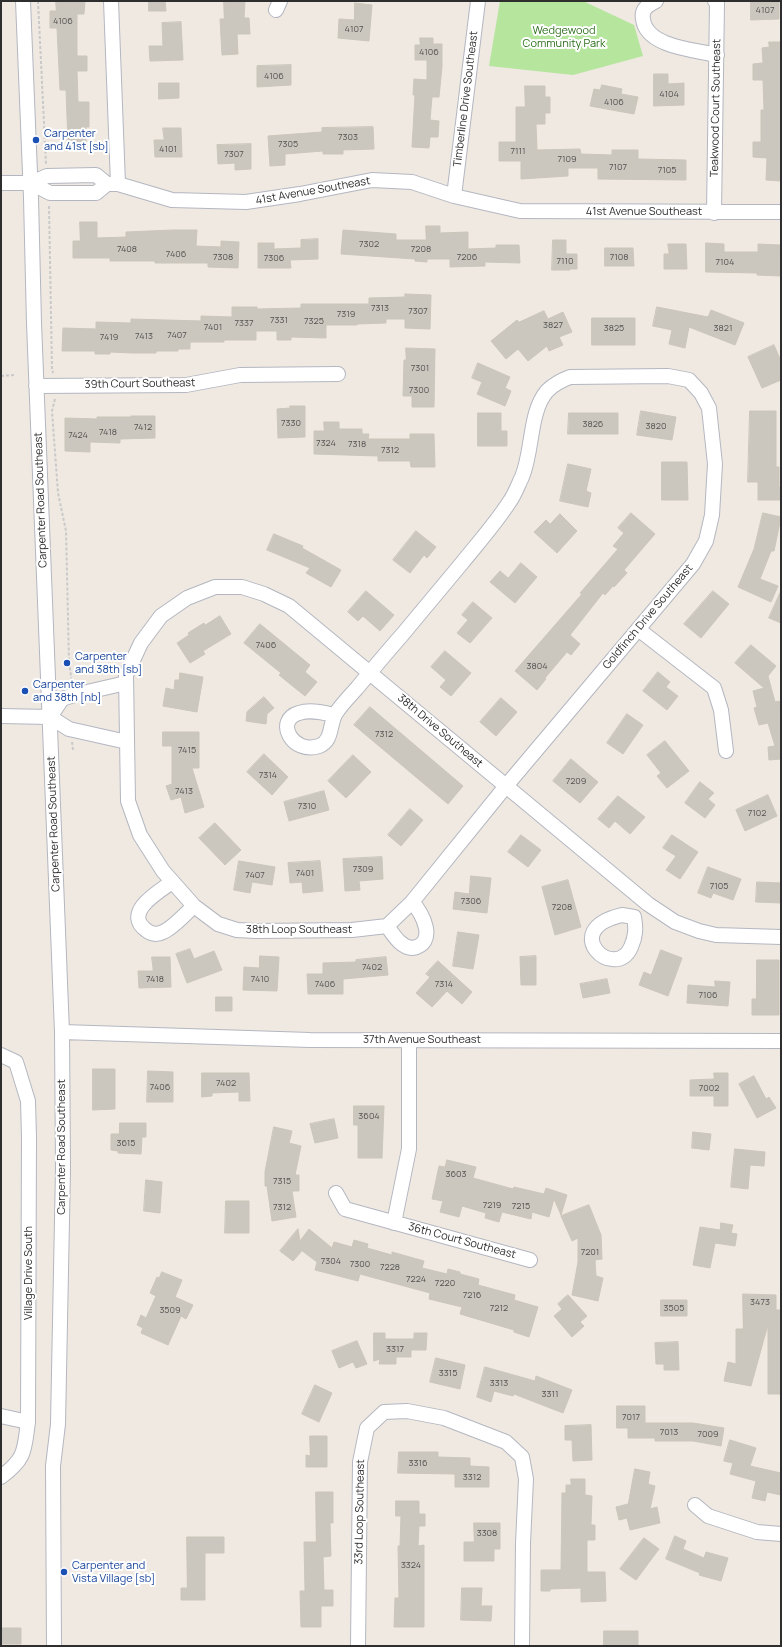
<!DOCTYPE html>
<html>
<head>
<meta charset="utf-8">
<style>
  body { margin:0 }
  #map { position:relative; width:782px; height:1647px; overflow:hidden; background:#efe9e1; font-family:Manrope,sans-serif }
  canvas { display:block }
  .frame { position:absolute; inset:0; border:2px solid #2e2e2e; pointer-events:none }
</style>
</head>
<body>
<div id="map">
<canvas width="782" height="1647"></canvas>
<div class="frame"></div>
</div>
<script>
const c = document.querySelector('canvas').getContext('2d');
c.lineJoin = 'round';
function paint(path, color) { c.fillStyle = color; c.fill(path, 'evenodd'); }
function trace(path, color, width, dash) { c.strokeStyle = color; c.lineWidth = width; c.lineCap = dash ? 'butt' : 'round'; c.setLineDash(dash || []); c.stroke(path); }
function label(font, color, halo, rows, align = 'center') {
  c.font = font + ' Manrope,sans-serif'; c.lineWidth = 4; c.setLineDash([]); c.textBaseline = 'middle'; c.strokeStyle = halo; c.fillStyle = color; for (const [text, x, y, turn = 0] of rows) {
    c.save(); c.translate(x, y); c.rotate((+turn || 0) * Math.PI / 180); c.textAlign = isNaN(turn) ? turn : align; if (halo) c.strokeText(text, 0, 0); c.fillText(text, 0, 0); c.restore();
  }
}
const green = new Path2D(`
  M500,1H583L634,25L643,56L573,75L489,66Z`);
const building = new Path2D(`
  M56,1H85L84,14H77V56H87V71H77L78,102H89V127H86V142L68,143L66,90H60L57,28H50V11H56Z
  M149,1H165L166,11H149Z
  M224,1H245L244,18H249L250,34H237L238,54L222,55L220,19H224Z
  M751,1H779V19L751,20Z
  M355,3L372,5L369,41L338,38L339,19L354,20Z
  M181,22L183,60L150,61L149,46H163L162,23Z
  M420,38H433V44H442V67L439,97H432L430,120L439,121L438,137H430L429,148L412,147L415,95H413L414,79L427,80V60H415V45H420Z
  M769,42H781V181L766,180L767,158L753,157V142H761V110H764L763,80H753V64L763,63L762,48L769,47Z
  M291,65V85L257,87V66Z
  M654,74H668V84L684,83V105L654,106Z
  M159,83H179V98L159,99Z
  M602,85L622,89L621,94L638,97L634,114L590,106L594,89L600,90Z
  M525,86H545V97H550V113H545V124H536L537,150L580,149L581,154L612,155V150H638V159L686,160V180L598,179V168H568V176L521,179V161H499V142H516V107H525Z
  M373,127L374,149L343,150V154H323V151L285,154V165L270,166L268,136L322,132V128Z
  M163,128H181L182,157H155L154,140H164Z
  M251,144V169L235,170V163L218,164L217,145Z
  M80,222H97V238L126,237V232L173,230H197L196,246L221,247V241L239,242L238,268L208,267V263H155V261H110V258H73V241H80Z
  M426,226H440V233L468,232V249L496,248V245H519L520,263L485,262V266L450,267V259H427V262L415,261V259L341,254L343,230L396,234V240H426Z
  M318,239V259L290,260L291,268H258V243H274V249L301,248V240Z
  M553,240H566V254H577V269H570V270H552Z
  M706,243L724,244V252H758V244L780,245L781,276L757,275V273L706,272Z
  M668,244H686L687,269H664V254H669Z
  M605,248H633L634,266H605Z
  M405,294L431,295L430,329L405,328V319H386V323L357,324V325H326V338L291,337V340H277V331H256V340H224V342H190V349H178V351H156V353H132L110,352V354H95V351H62L63,328L96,329V322L131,323V319L201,321V316L232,317V307H257V309L301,308V304H369V298L405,297Z
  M657,307L708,317L711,310L744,323L735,345L689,327L685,348L669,344L672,330L653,326Z
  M544,311L548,319L563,312L572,332L559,337L563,345L549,351L547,346L528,361L518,349L506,359L491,341L517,320L519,322Z
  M592,318H635V345H592Z
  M774,345L781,361V380L762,388L748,357Z
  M406,348L435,349L434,407H412V396H403L404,360H406Z
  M478,363L510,377L505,388L511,391L505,406L477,394L482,382L472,378Z
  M290,406H305V437L278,438L277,409L290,408Z
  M641,411L676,417L672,440L637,435Z
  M750,411H776V467H779V487H781V500H758V482H748Z
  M478,413H501V431H507V446H478Z
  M569,413H618V434H568Z
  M131,416H155V438L120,439V443L90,442V452L65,451V418L97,419V417H131Z
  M324,422H339V429H362V434H369L368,439H410V434H434L435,467H411L410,461H378V456L314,454V431H324Z
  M662,462H687L688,500H662Z
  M568,464L591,469L586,491L591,493L588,507L560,501Z
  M631,513L655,534L624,570L627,573L614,587L613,586L605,595L603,593L570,635L580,644L571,655L567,652L545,678L546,679L537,690L515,671L582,594L580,593L618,549L613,546L624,533L618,528Z
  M763,513L781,517L774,551H771L760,579L778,586L771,602L738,587L754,549Z
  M560,514L577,531L557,553L534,532L546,520L550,524Z
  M416,531L436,547L427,558L424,555L410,573L393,560Z
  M274,534L303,546L302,548L341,570L331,587L306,573L310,568L267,550Z
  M521,563L537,577L515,603L490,582L500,571L508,578Z
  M366,591L394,615L380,631L363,616L358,621L348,612Z
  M713,591L729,604L701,638L684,624Z
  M781,591V623L769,618Z
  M473,602L492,618L470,643L457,633L468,620L462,615Z
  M220,616L231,634L203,651L205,654L190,663L177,643L189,635L188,633L204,623L205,625Z
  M260,624L310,665L305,672L317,682L305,696L279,675L281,673L244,643Z
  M751,645L776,666L768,676L775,702L779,701L781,707V759L769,760L768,747L775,746L768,723L759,725L754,708L757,707L753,691L764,688L735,663Z
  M445,651L471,673L451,696L440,687L446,680L431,667Z
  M658,672L670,682L666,687L678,696L667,710L643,691Z
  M180,673L203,677L197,712L163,706L166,688L174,690L175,680H179Z
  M264,697L274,708L267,714L266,724L246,721L247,712Z
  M501,698L517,712L496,736L480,722Z
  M370,707L463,786L448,804L354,725Z
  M627,714L643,725L623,754L607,743Z
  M163,732H199V768H192L204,807L185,813L181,797L171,800L166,786L172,784V746H163Z
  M665,741L689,771L667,788L657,776L661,773L647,755Z
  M264,754L288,777L272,795L247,772Z
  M353,755L371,772L346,798L328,781Z
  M571,759L598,782L580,803L553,781Z
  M700,782L714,793L708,799L715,805L705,818L685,803Z
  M324,791L329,810L289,821L284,802Z
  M768,795L777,816L745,831L736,810Z
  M618,796L645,817L630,834L615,821L609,828L598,819Z
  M410,809L423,820L401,846L388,835Z
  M215,823L241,850L225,865L199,838Z
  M521,835L541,850L528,867L508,852Z
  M672,835L698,852L680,879L666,870L676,856L663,848Z
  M382,857L383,879L359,881L360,890L345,891L343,859Z
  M239,861L275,867L272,885L252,882L250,893L234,890Z
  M320,861L323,891L303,893L302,882L290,883L288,863Z
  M708,867L741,879L733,900L713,893L711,898L698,893Z
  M471,876L491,878L487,913L453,909L455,892L469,894Z
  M568,880L581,927L555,935L542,887Z
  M757,882L781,883V903L756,902Z
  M458,932L479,935L473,969L453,966Z
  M190,949L194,959L214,951L222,970L187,983L176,954Z
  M661,950L682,958L668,996L639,985L644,972L651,975Z
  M260,956L279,957L277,991L243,990L244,967L259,968Z
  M536,956V985H521L520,957Z
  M152,957H170L171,987L139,988L138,971H153Z
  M386,957L388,975L343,979V994H308L307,974H323V963L356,962V960Z
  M757,960H779V1015H752V999H756Z
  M438,961L472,992L462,1004L447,991L432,1007L416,993L430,977L426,974Z
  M607,979L610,993L583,998L580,984Z
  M715,981L730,982L728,1006L687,1003L688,985L715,987Z
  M216,997H232V1011H216Z
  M93,1069H115V1109L93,1110Z
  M148,1071L173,1072V1102H147Z
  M202,1073H249L250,1101H239V1092L212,1093V1096L202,1097Z
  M714,1073H728V1106H714V1096H690V1080L714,1079Z
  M754,1076L766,1099L769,1097L776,1108L757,1118L739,1084Z
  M354,1106H384L382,1158H358V1125H354Z
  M334,1119L338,1138L315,1143L310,1124Z
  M120,1123H146V1137H142L141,1154L118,1153V1151L111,1150V1134H119Z
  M274,1127L292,1131L289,1143L301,1146L295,1175H299V1191H292L296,1217L272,1221L267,1186H265V1172Z
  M693,1132L711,1134L709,1150L692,1148Z
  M735,1149L765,1152L764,1166L750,1165L748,1189L731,1187Z
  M447,1160L476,1167L473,1178L513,1189L514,1187L544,1194L546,1188L567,1195L561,1215L554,1199L549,1217L532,1212L531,1219L502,1212L499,1222L485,1218L486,1213L462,1206L459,1217L440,1212L443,1201L432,1199L439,1166L445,1167Z
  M146,1180L162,1182L160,1213L144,1211Z
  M226,1201H249V1233H225Z
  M589,1205L601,1235L602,1259L595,1260L596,1276L603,1278L598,1301L572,1295L578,1262V1238L572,1241L561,1216Z
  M721,1223L733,1225L731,1233L737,1234L735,1246L715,1243L710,1268L693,1265L700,1227L720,1230Z
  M298,1229L300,1241L309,1229L332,1248L334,1242L352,1247L354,1240L368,1244L367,1248L392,1255V1252L424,1261L422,1268L447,1274L448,1269L460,1272V1274L479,1279L478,1285L515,1295L514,1300L538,1307L529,1337L514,1332V1330L460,1314L462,1307L429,1299L430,1293L360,1274L358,1281L315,1270L317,1262L301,1250V1252L293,1261L280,1251Z
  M162,1272L182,1280L175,1297L193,1305L186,1319L181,1316L168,1345L141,1333L143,1328L137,1325L141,1315L146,1318L156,1296L150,1293L157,1277L159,1278Z
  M743,1294L776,1295V1310H781V1394H768V1328H767L751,1386L724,1381L728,1362L736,1364V1329H743Z
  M568,1295L587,1316L580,1322L584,1326L572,1337L554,1316L562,1309L558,1304Z
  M661,1300H687V1316H661Z
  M374,1333H385V1339H414V1333H427L426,1350H411V1357H396V1364H379L380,1359L374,1361Z
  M357,1341L367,1364L356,1368L353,1362L339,1368L332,1351Z
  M678,1342L679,1370H664V1364H656L655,1343Z
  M436,1358L465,1365L460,1389L430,1382Z
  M485,1367L535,1381L536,1376L572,1390L563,1413L514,1394L513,1396L494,1391L491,1402L477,1397Z
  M315,1385L332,1393L319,1422L302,1414Z
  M617,1406H645V1423H693L724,1428L721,1446L693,1441H655V1438H628V1428H617Z
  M591,1425L592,1460L573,1461L572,1440H565V1426Z
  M310,1436H327V1467H306V1455L310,1456Z
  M730,1440L756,1448L750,1466L781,1473V1495L767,1492L765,1501L752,1498L756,1481L730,1474L733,1463L724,1461Z
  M399,1452H438V1457L470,1458V1466L489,1467V1487H455V1474L398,1473Z
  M635,1469L650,1472L648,1484L655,1486L650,1509L657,1507L660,1523L630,1530L627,1518L619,1520L616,1507L628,1504Z
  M571,1479H585V1495L592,1496L591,1525H595V1540H587V1572H605L606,1601L581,1602V1588L550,1589V1591H541V1570H561L562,1493H566V1485H571Z
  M316,1492H333V1523H330L331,1556L323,1557L324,1590H333V1606H321V1627H301L300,1591H305L304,1542H316Z
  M396,1501H419V1514H425V1526H419L418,1546L424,1545V1627H394L395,1598H399L398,1546H400L401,1516H396Z
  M474,1523H500V1549H494V1561H464V1542H474Z
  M675,1536L686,1541L683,1549L704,1558L706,1552L728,1558L721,1581L699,1575L700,1573L666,1559Z
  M187,1537H224V1553H205V1600H181V1588H187Z
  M644,1538L659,1549L636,1580L620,1569Z
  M462,1588H482L481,1606H492L491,1621L461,1620Z
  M1,1628H21V1644H1Z
  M604,1631H638V1646H604Z`);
const path = new Path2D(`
  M38,1L46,164
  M49,206L52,368L53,373
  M1,376L14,375
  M55,399L52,411L58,493L66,531L69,662L72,683
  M72,742L73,750`);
const minor = new Path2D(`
  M23,1L31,198L34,323L62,1032L63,1169L58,1424L53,1466L54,1646
  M111,1L118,184
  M656,1C648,5 641,9 643,19C646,47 695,50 717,55
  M276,10L280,1
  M1,183H31L47,176L96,175L107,184H118L172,200L246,202L300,194L372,180L412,182L454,196L520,211L781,212
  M31,183L50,193H96L107,184
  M454,196L478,1
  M714,213L717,3L715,1
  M36,386L186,385L240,375L338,374
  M638,629L714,688L721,710L726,751
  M335,715C324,713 311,709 299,713C274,720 292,755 319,746C333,741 329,724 336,713C342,704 350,696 357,688C372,670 387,652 402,635C422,611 442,587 462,563C478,543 496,523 510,501C515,494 518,485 522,477C533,451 529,412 547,391C554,384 562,380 570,377L668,376L689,380L701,393L709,408L715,464L712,515L706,541L693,564L506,786L412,902L387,926L352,930L256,931L237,930L218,924L194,906L163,871L140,835L128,801L126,675L141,643L161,616L187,598L215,587H242L264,594L289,606L506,786L648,904L675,922L699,931L716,935L781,937
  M1,716L50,717L69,729L127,742
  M50,717L62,699L74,695L126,683
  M172,882C160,891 122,912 146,930C151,934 157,935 163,932C173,928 186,913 194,906
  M622,915L634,917C636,928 636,936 631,947C615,983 557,930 622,915Z
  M387,926C393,934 400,947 412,948C438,944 423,913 412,902
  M62,1032L310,1040L781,1041
  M1,1055L16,1062L28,1101L29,1137L28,1422C24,1451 26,1458 1,1477
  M336,1193L345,1209L530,1260
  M394,1223L409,1149V1040
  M1,1416L28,1422
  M695,1505L708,1516L757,1532L781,1534
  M358,1646L360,1462L367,1428L384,1412L407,1411L444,1418L506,1442L522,1457L526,1479L523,1543L522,1646`);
const markers = [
  [36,140,4,"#1a4fb4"],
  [67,663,4,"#1a4fb4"],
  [25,691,4,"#1a4fb4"],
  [64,1572,4,"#1a4fb4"]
];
const numberNames = [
  ["4107",765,10],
  ["4106",63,21],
  ["4107",354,29],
  ["4106",429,52],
  ["4106",274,76],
  ["4104",669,94],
  ["4106",614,102],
  ["7303",348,137],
  ["7305",288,144],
  ["4101",168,149],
  ["7111",518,151],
  ["7307",234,154],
  ["7109",567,159],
  ["7107",618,167],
  ["7105",667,170],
  ["7302",369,244],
  ["7408",127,249],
  ["7208",421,249],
  ["7406",176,254],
  ["7308",223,257],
  ["7206",467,257],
  ["7108",619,257],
  ["7306",274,258],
  ["7110",565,261],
  ["7104",725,262],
  ["7313",380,308],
  ["7307",418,311],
  ["7319",346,314],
  ["7331",279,320],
  ["7325",314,321],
  ["7337",244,323],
  ["3827",553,325],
  ["7401",213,327],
  ["3825",614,328],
  ["3821",723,328],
  ["7407",177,335],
  ["7413",144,336],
  ["7419",109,337],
  ["7301",420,368],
  ["7300",419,390],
  ["7330",291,423],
  ["3826",593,424],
  ["3820",656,426],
  ["7412",143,427],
  ["7418",108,432],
  ["7424",78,435],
  ["7324",326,443],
  ["7318",357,444],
  ["7312",390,450],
  ["7406",266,645],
  ["3804",537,666],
  ["7312",384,734],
  ["7415",187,750],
  ["7314",268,775],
  ["7209",576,781],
  ["7413",184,791],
  ["7310",307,806],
  ["7102",757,813],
  ["7309",363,869],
  ["7401",305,873],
  ["7407",255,875],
  ["7105",719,886],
  ["7306",471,901],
  ["7208",562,907],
  ["7402",372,967],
  ["7418",155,979],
  ["7410",260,979],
  ["7406",325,984],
  ["7314",444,984],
  ["7106",708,995],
  ["7402",226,1083],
  ["7406",160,1087],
  ["7002",709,1088],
  ["3604",369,1116],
  ["3615",126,1143],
  ["3603",456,1174],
  ["7315",282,1181],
  ["7219",492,1205],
  ["7215",521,1206],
  ["7312",282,1207],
  ["7201",590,1252],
  ["7304",331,1261],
  ["7300",360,1264],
  ["7228",390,1267],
  ["7224",416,1279],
  ["7220",445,1283],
  ["7216",472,1295],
  ["3473",760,1302],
  ["7212",499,1308],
  ["3505",674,1308],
  ["3509",170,1310],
  ["3317",395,1349],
  ["3315",448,1373],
  ["3313",499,1383],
  ["3311",550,1394],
  ["7017",631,1417],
  ["7013",669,1432],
  ["7009",708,1434],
  ["3316",418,1463],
  ["3312",472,1477],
  ["3308",487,1533],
  ["3324",411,1565]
];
const parkNames = [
  ["Wedgewood",564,31],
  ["Community Park",564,44]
];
const streetNames = [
  ["Timberline Drive Southeast",466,99,-83],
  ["Teakwood Court Southeast",716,108,-89],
  ["41st Avenue Southeast",313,191,-10],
  ["41st Avenue Southeast",644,212],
  ["39th Court Southeast",140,384,-1],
  ["Carpenter Road Southeast",41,500,-92],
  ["Goldfinch Drive Southeast",648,617,-50],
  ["38th Drive Southeast",440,731,40],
  ["Carpenter Road Southeast",54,824,-92],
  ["38th Loop Southeast",299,930],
  ["37th Avenue Southeast",422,1040],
  ["Carpenter Road Southeast",62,1147,-90],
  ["36th Court Southeast",462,1241,15],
  ["Village Drive South",29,1273,-90],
  ["33rd Loop Southeast",360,1512,-89]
];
const transitNames = [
  ["Carpenter",44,134],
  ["and 41st [sb]",44,147],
  ["Carpenter",75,657],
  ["and 38th [sb]",75,670],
  ["Carpenter",33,685],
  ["and 38th [nb]",33,698],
  ["Carpenter and",72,1566],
  ["Vista Village [sb]",72,1579]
];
paint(green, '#b6e59e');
paint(building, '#cbc7bf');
trace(building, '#cbc5ba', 1);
trace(minor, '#b4b7c1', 16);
trace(path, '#c9c9c9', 2, [3, 2]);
trace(minor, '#fff', 14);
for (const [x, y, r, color] of markers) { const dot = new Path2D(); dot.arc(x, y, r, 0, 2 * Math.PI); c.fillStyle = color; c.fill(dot); trace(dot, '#fff', 1.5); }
label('9px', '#555452', null, numberNames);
label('11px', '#2c6e1b', '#fff', parkNames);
label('11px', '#2e2e2e', '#fff', streetNames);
label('11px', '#164399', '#fff', transitNames, 'left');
</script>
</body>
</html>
